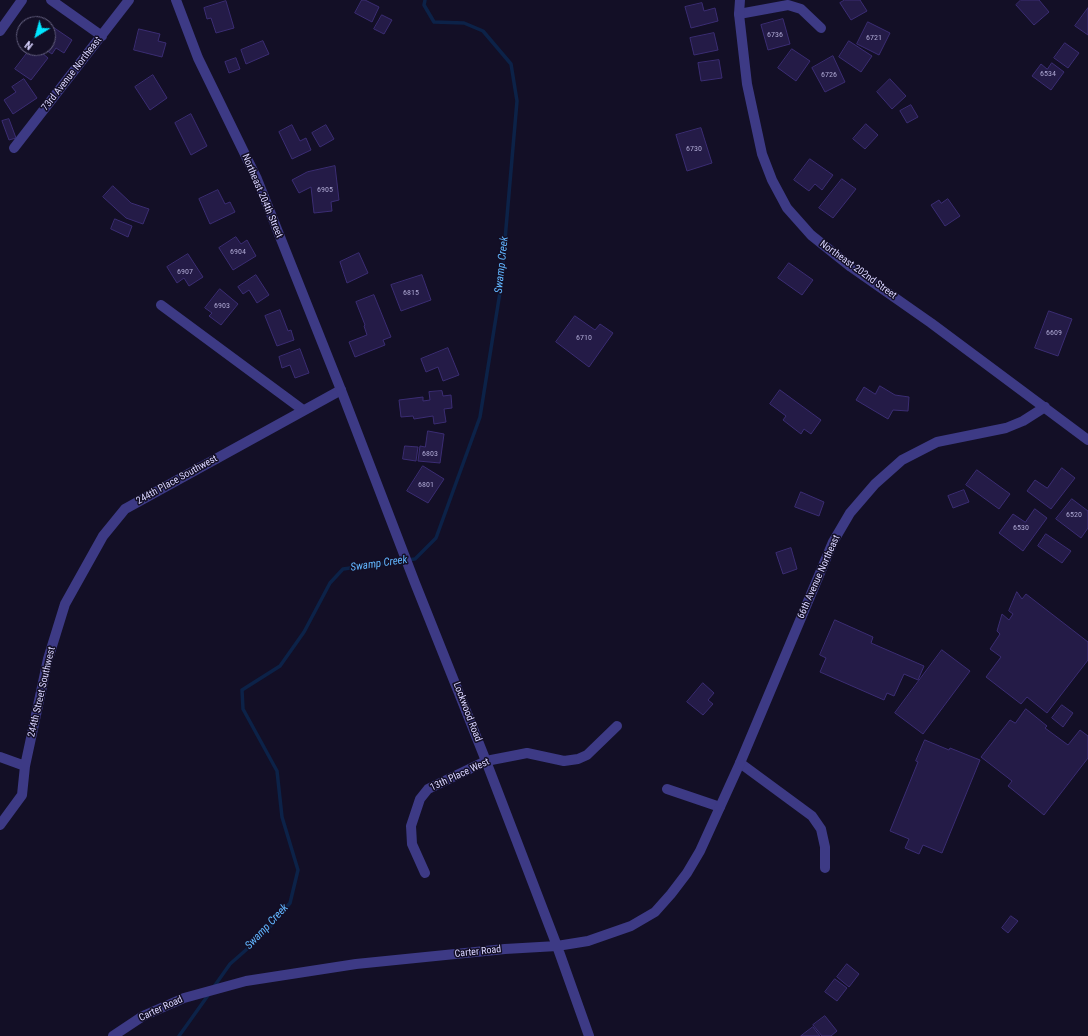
<!DOCTYPE html>
<html>
<head>
<meta charset="utf-8">
<style>
  body { margin:0 }
  #map { position:relative; width:1088px; height:1036px; overflow:hidden; background:#130f26; font-family:"Roboto Condensed",sans-serif }
  canvas { display:block }
  .north { position:absolute; left:16px; top:16px; width:40px; height:40px; box-sizing:border-box; background:#130f26; border:1px solid #625e7d; border-radius:50%; rotate:217deg; font-size:11px; font-weight:700; line-height:16px; text-align:center; color:#d9d4ff }
  .north::after { content:''; display:block; margin:auto; width:14px; height:18px; background:#00e5ff; clip-path:polygon(50% 0,100% 100%,50% 72%,0 100%) }
</style>
</head>
<body>
<div id="map">
<canvas width="1088" height="1036"></canvas>
<div class="north">N</div>
</div>
<script>
const c = document.querySelector('canvas').getContext('2d');
c.lineJoin = 'round';
function trace(path, color, width, dash) { c.strokeStyle = color; c.lineWidth = width; c.lineCap = dash ? 'butt' : 'round'; c.setLineDash(dash || []); c.stroke(path); }
function paint(path, color) { c.fillStyle = color; c.fill(path, 'evenodd'); }
function label(font, color, halo, rows, align = 'center') {
  c.font = font + ' "Roboto Condensed",sans-serif'; c.lineWidth = 3; c.setLineDash([]); c.textBaseline = 'middle'; c.strokeStyle = halo; c.fillStyle = color; for (const [text, x, y, turn = 0] of rows) {
    c.save(); c.translate(x, y); c.rotate((+turn || 0) * Math.PI / 180); c.textAlign = isNaN(turn) ? turn : align; if (halo) c.strokeText(text, 0, 0); c.fillText(text, 0, 0); c.restore();
  }
}
const stream = new Path2D(`
  M213,988L230,964L263,935L290,903L298,870L282,817L277,771L243,709L242,690L280,666L304,632L330,583L343,569L415,559L436,538L480,417L501,286L517,101L511,64L483,31L464,23L434,22L424,5L425,0
  M179,1036L209,994`);
const building = new Path2D(`
  M362,0H365L379,7L372,22L355,13Z
  M845,0H860L867,11L851,20L840,3Z
  M1021,0H1039L1049,12L1034,25L1016,5Z
  M226,1L234,28L216,33L211,18L207,19L204,8Z
  M702,3L704,11L715,8L718,21L691,28L685,7Z
  M1088,8V35L1075,26Z
  M382,15L392,20L384,34L374,29Z
  M783,19L790,44L768,50L761,25Z
  M868,22L890,33L879,55L857,44Z
  M50,25L72,40L64,53L56,48L52,54L43,48H48V28Z
  M139,29L160,34L158,41L166,43L162,57L134,50Z
  M714,33L718,50L694,55L690,38Z
  M263,41L269,54L246,64L241,50Z
  M849,41L872,56L861,72L839,57Z
  M1065,43L1079,53L1068,68L1054,58Z
  M31,48H36L48,58L31,80L15,69Z
  M792,49L810,61L796,81L778,68Z
  M833,56L845,82L825,92L812,68Z
  M236,58L240,69L229,73L225,62Z
  M719,60L722,78L701,81L698,63Z
  M1052,63L1064,72L1051,90L1032,76L1041,64L1047,69Z
  M153,75L167,98L150,110L135,87Z
  M24,79L37,98L13,114L4,100L16,92L12,87Z
  M890,79L906,96L892,109L877,92Z
  M911,105L918,117L907,123L900,111Z
  M191,114L207,146L191,155L175,123Z
  M9,119L16,138L9,140L2,121Z
  M866,124L878,135L865,149L853,139Z
  M292,125L300,141L306,138L311,150L292,159L279,132Z
  M326,125L334,139L320,147L312,133Z
  M701,128L712,163L687,171L676,135Z
  M810,159L833,175L822,190L815,184L809,191L794,180Z
  M335,166L339,200L331,202L332,211L314,213L311,187L299,193L292,180L307,172Z
  M842,179L856,189L833,218L819,208Z
  M113,186L131,203L149,209L143,224L126,218L103,197Z
  M218,190L225,204L230,202L235,212L210,224L199,199Z
  M948,199L960,216L945,226L931,205L939,200L941,203Z
  M115,219L132,226L128,237L111,229Z
  M236,237L241,244L247,240L256,256L233,270L219,248Z
  M359,253L368,273L347,283L340,262Z
  M188,254L203,277L189,286L184,278L177,283L167,267Z
  M789,263L813,280L802,295L778,278Z
  M256,275L269,295L257,303L249,290L243,294L238,287Z
  M422,275L431,300L401,311L391,285Z
  M220,289L238,304L221,325L209,316L212,313L205,308Z
  M374,295L391,337L383,340L385,345L355,357L349,342L367,335L364,326L365,325L356,302Z
  M280,310L288,331L291,330L294,340L277,346L265,316Z
  M1049,311L1072,319L1058,356L1035,348Z
  M575,316L595,330L600,324L613,333L589,367L556,342Z
  M448,348L459,375L443,381L438,367L426,372L421,359Z
  M300,349L309,373L295,378L290,365L282,368L279,357Z
  M880,386L895,395L909,397L908,411L893,410L888,419L856,400L864,387L875,394Z
  M780,390L821,420L811,434L804,429L801,434L783,420L786,416L770,404Z
  M442,391L443,396L451,395L452,408L444,409L446,422L434,424L433,416L414,419L413,416L401,417L399,400L423,397V401L430,400L429,392Z
  M428,431L444,434L440,463L418,461L420,446L425,447Z
  M405,446L418,447L416,461L403,459Z
  M423,466L444,479L428,503L407,491Z
  M1062,468L1075,478L1051,509L1027,491L1035,480L1047,488Z
  M977,470L1010,494L999,509L966,485Z
  M964,490L969,502L953,508L948,496Z
  M801,492L824,502L819,516L795,507Z
  M1072,499L1088,511V528L1081,538L1056,519Z
  M1035,509L1047,518L1023,551L999,533L1013,514L1025,522Z
  M1046,534L1071,551L1062,563L1038,546Z
  M791,548L797,569L783,574L776,553Z
  M1017,592L1022,599L1026,594L1088,642V660L1047,713L1027,697L1021,704L986,677L1001,657L990,649L1000,634L997,631L1002,614L1009,620L1013,614L1009,611Z
  M835,620L873,637L871,643L924,666L918,680L904,674L894,696L887,693L884,700L820,672L826,658L820,655Z
  M942,650L970,671L923,734L895,713Z
  M703,683L714,693L708,700L713,704L703,715L687,702Z
  M1062,705L1073,713L1063,727L1052,718Z
  M1026,709L1047,726L1045,728L1068,745L1080,730L1088,736V758L1044,815L1008,786L1012,781L981,757L1010,720L1015,723Z
  M925,740L949,750L950,748L980,760L942,853L923,845L919,854L905,848L909,839L890,831L918,762L916,761Z
  M1011,916L1018,921L1008,933L1002,928Z
  M847,964L859,974L849,987L837,977Z
  M835,979L847,988L837,1001L825,992Z
  M825,1016L837,1031L831,1036H822L813,1025Z
  M813,1027L820,1036H801Z`);
const minor = new Path2D(`
  M51,0L102,36
  M739,14L788,5L801,9L821,28
  M0,31L22,0
  M14,148L129,0
  M161,305L303,410
  M0,757L25,766L22,795L0,825
  M740,763L812,816L821,829L825,847V868
  M25,766L48,659L65,604L103,536L125,509L341,390
  M667,789L720,807
  M425,873L412,844L411,826L420,799L428,789L486,761L517,755L527,753L564,761L578,759L587,755L617,726`);
const tertiary = new Path2D(`
  M176,0L198,58L257,179L341,390L415,583L486,761L557,946L589,1036
  M740,0L739,14L747,84L762,154L772,180L787,208L811,235L851,267L931,323L1088,440
  M113,1036L143,1016L184,998L246,981L356,964L505,949L557,946L588,941L631,926L655,912L671,894L687,873L700,851L740,763L833,542L850,513L875,484L902,460L937,442L1006,428L1023,421L1045,407`);
const numberNames = [
  ["6736",775,35],
  ["6721",874,38],
  ["6534",1048,74],
  ["6726",829,75],
  ["6730",694,149],
  ["6905",325,190],
  ["6904",238,252],
  ["6907",185,272],
  ["6815",411,293],
  ["6903",222,306],
  ["6609",1054,333],
  ["6710",584,338],
  ["6803",430,454],
  ["6801",426,485],
  ["6520",1074,515],
  ["6530",1021,528]
];
const streetNames = [
  ["73rd Avenue Northeast",72,74,-52],
  ["Northeast 204th Street",262,196,67],
  ["Northeast 202nd Street",858,270,36],
  ["244th Place Southwest",177,480,-29],
  ["66th Avenue Northeast",819,577,-66],
  ["244th Street Southwest",42,692,-77],
  ["Lockwood Road",467,712,69],
  ["13th Place West",460,775,-25],
  ["Carter Road",478,952,-6],
  ["Carter Road",161,1009,-25]
];
const waterNames = [
  ["Swamp Creek",502,265,-84],
  ["Swamp Creek",379,564,-8],
  ["Swamp Creek",267,927,-47]
];
trace(stream, '#0c2248', 3.5);
paint(building, '#241b47');
trace(building, '#3b2d73', 1);
trace(minor, '#3d3a85', 10);
trace(tertiary, '#3d3a85', 10);
label('8px', '#aca6d1', null, numberNames);
label('10px', '#d9d4ff', '#130f26', streetNames);
label('italic 11px', '#62b6ff', '#130f26', waterNames);
</script>
</body>
</html>
